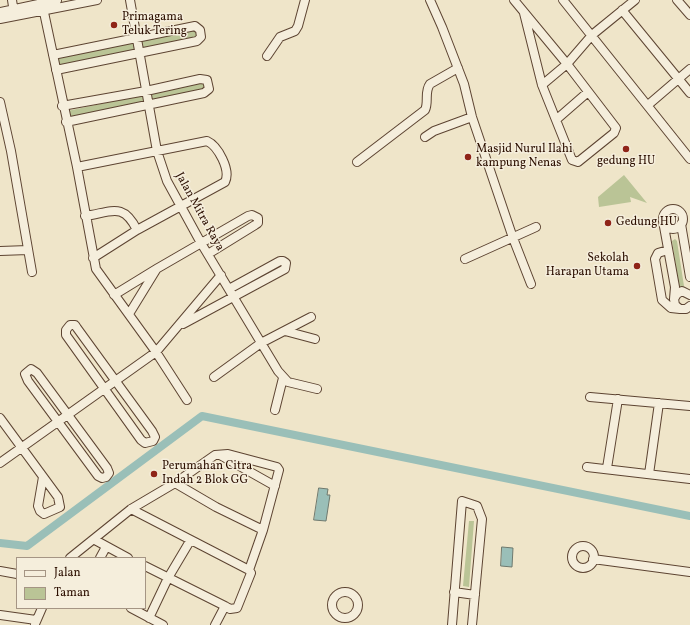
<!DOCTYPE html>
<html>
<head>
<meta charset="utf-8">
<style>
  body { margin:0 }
  #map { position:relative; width:690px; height:625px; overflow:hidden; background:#efe5c9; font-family:Vollkorn,serif }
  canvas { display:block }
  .legend { position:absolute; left:16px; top:557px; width:130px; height:52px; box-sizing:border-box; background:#f5eedc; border:1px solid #a59584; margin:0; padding:5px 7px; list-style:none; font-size:12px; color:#2c0f00 }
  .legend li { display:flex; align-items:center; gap:8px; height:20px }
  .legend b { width:20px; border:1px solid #a59584 }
</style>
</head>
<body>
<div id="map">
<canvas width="690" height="625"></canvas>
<ul class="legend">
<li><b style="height:5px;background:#f5eedc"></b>Jalan</li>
<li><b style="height:11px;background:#bac496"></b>Taman</li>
</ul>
</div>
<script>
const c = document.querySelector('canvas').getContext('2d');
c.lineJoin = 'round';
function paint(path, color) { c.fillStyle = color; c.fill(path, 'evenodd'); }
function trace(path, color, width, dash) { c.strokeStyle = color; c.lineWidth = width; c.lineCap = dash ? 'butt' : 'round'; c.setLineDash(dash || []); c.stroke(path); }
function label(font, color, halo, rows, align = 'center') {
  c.font = font + ' Vollkorn,serif'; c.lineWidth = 3; c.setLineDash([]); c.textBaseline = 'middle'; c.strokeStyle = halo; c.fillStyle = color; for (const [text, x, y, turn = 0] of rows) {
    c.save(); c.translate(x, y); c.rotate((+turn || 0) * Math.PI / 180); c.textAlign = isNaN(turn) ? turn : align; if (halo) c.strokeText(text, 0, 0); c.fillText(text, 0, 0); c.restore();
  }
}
const green = new Path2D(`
  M195,28L197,38L142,49L140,40Z
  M133,41L136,51L57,69L54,58Z
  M203,81L205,89L152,101L150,92Z
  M143,95L145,103L69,119L67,111Z
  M624,175L647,203L630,197L631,202L599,207L598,197Z
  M675,239L677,241L684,286L683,288L679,287L672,241Z
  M469,521H474L469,587L463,586Z`);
const water = new Path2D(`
  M319,488L328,489L327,495H330L326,521L314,520Z
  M502,547L513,548L512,567L501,566Z`);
const canal = new Path2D(`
  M0,543L27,546L202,416L690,516`);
const minor = new Path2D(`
  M12,0L14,13
  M130,0L157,151L167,181L201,243L278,371L288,382L317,389
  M430,0L442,27L464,84L472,117L513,238L531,284
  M514,0L567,64L616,128L614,133L578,162L572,160L542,85L524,13
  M563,0L690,159
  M677,0L690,15
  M42,3L77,167L96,269L156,352L187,400
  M622,10L690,93
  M0,12L57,0
  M0,19L97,0
  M53,55L195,26L200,30L201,37L197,41L56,70
  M267,56L280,37L295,31L298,26L305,0
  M542,85L567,64L592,35L635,0
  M0,102L11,151L32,272
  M648,105L690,69
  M62,106L146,91L200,79L207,80L209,89L204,93L66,122
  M557,119L588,92
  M425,137L434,131L472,117
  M357,162L425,110C429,102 424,92 430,84L458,68
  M77,167L207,141C218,146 231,170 225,182L137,230L93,258
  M663 219a10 10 0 1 1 20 0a10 10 0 1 1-20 0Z
  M85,216C112,212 123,202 137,230
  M663,221L675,287L674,299
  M681,224L690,277
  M668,250L658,253L655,259L662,300L671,308L680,309
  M0,251L28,250
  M465,259L536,227
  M114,295L158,268L248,216L252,215L258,218V223L255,225L208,254
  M690,295L682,291L677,294L674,299L675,305L680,309H686L690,306
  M129,314L156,270
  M183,324L285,269L286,263L283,261H280L229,289
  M70,325H75L77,328L152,431L155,437L153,441L145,443L141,440L66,335V330Z
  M285,331L315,339
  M31,369L37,373L107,468L109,473L106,477L102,478L98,476L28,381L25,374Z
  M214,377L261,343L311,317
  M590,397L690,406
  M275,410L283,378
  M0,418L58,497L60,507L44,514L40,511L38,506L43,477
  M220,455L275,486
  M0,463L156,352L221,275
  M587,467L690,479
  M607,468L618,399
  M649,474L659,403
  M175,483L216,507L263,530
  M131,509L249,570
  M95,540L128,558
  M572 557a11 11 0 1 1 22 0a11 11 0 1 1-22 0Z
  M70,558L131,509L175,483L215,455L228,454L277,467L279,470L263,530L249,570L251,573L237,608L230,609L225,606L145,566
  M100,558L106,547
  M593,559L690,572
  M0,571L17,574
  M454,592L475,595
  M332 605a13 13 0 1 1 26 0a13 13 0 1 1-26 0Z
  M131,608L163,625
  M0,615L36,620
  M149,618L168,578L190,541
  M35,624L42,608
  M215,625L225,606
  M452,625L462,501L477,506L482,519L472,625`);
const markers = [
  [114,25,4,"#8f2418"],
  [626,149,4,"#8f2418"],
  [468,157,4,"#8f2418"],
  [608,223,4,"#8f2418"],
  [637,266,4,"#8f2418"],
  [154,474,4,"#8f2418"]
];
const poiNames = [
  ["Primagama",122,18],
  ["Teluk Tering",122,32],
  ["Masjid Nurul Ilahi",476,150],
  ["kampung Nenas",476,164],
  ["gedung HU",626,162,"center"],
  ["Gedung HU",616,223],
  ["Sekolah",629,259,"right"],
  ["Harapan Utama",629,273,"right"],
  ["Perumahan Citra",162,467],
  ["Indah 2 Blok GG",162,481]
];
const streetNames = [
  ["Jalan Mitra Raya",199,212,61]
];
paint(green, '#bac496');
paint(water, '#9abfb8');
trace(water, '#6e796e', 1);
trace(canal, '#9abfb8', 8);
trace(minor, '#5d4432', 10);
trace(minor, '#f5eedc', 8);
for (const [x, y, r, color] of markers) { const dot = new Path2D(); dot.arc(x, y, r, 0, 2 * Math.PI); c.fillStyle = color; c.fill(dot); trace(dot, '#f5eedc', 1.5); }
label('12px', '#2c0f00', '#f5eedc', poiNames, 'left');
label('12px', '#2c0f00', '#f5eedc', streetNames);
</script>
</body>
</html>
